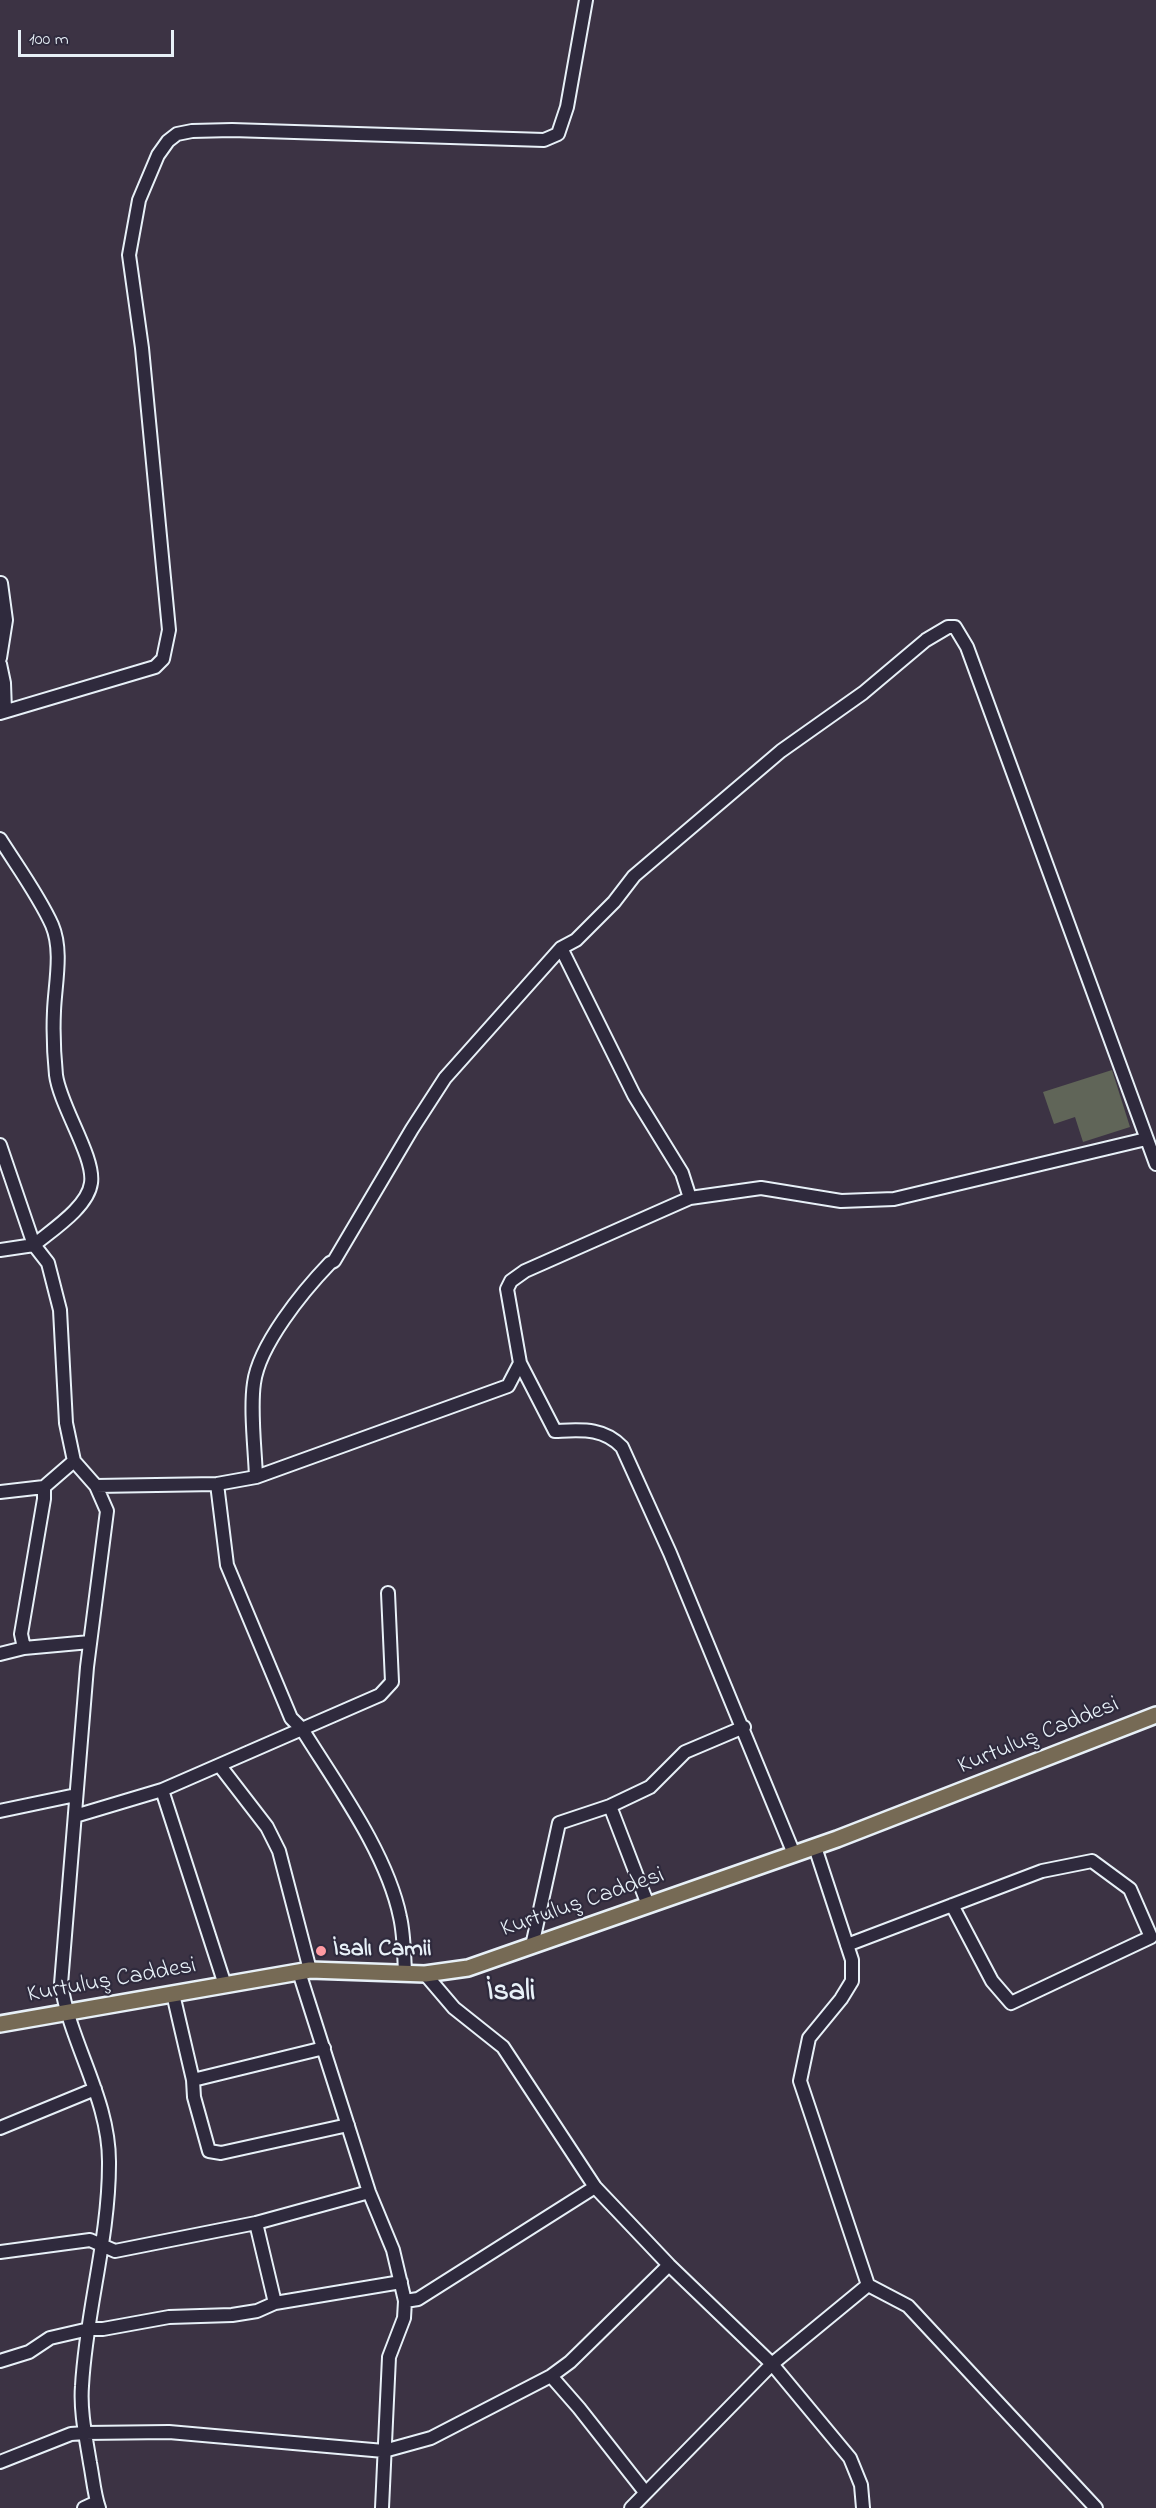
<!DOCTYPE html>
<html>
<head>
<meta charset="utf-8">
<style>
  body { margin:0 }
  #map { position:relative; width:1156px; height:2508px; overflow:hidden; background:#3c3344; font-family:"Indie Flower",sans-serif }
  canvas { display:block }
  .scale { position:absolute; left:18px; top:30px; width:156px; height:27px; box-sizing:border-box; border:3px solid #e8f1f8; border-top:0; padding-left:8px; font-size:18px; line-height:21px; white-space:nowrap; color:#e8f1f8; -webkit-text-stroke:4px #2f2a3d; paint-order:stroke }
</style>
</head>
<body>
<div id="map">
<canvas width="1156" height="2508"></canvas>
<div class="scale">100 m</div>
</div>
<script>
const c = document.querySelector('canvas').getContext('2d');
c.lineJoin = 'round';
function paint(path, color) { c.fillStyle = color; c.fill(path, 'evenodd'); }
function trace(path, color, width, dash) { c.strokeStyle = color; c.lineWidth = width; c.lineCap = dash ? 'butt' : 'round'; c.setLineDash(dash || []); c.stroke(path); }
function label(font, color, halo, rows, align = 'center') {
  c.font = font + ' "Indie Flower",sans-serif'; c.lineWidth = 4.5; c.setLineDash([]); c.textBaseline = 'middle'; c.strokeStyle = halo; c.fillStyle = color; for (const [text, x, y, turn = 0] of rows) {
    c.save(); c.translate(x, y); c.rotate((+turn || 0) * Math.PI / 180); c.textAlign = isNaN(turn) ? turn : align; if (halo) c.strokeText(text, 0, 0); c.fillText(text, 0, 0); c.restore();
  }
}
const green = new Path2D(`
  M1112,1070L1130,1127L1083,1142L1075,1117L1054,1124L1043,1092Z`);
const minor = new Path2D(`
  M0,658L6,620L1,583
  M0,664L4,683L5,711
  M0,713L155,667L163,659L169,630L142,348L129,255L139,200L158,155L168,141L177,134L192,131L232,130L544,140L558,134L567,107L586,0
  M0,839C17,866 39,896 52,925C63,951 55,984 54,1011C53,1032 54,1055 56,1075C60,1106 95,1157 91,1183C88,1207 52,1230 34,1245L0,1145
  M561,948L634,1095L682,1173L690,1198
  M0,1250L34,1245L48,1263L60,1310L66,1423L74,1461L96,1486L107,1511L87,1667L61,1984C71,2046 110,2100 109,2164C109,2239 86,2311 82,2386C80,2411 86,2438 90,2463C93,2478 94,2494 99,2508
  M256,1477C255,1449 250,1410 254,1383C259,1345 303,1291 330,1263L334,1261L412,1129L445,1078L561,948L576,940L614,902L634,876L781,751L863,693L926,640L948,627H955L967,647L1156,1164
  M217,1484L227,1565L291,1718L302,1729C336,1784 387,1853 400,1917C404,1934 404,1954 405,1972
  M96,1486L217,1484L256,1477L508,1386L520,1363
  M0,1492L44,1487L74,1461
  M24,1648L21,1634L44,1499V1487
  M0,1654L24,1648L90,1642
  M220,1766L267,1827L279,1851L310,1970
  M162,1790L225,1985
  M610,1806L648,1905
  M0,1811L76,1795
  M75,1816L162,1790L380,1695L392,1682L388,1593
  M815,1847L852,1960V1981L841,1999L809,2038L800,2081L868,2285L908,2306L1096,2508
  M794,1854L670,1553L622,1447C603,1427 581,1430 555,1431L520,1363L507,1289L511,1281L525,1271L690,1198L761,1188L841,1201L894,1199L1146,1139
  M847,1945L1042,1871L1092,1861L1130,1889L1151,1937L1011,2003L992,1981L952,1905
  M532,1946L559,1823L610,1806L650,1787L685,1752L744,1727
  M299,1972L369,2192L393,2250L405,2301L404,2318L389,2357L382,2508
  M425,1974L454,2008L503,2047L595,2187L669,2265L772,2364L850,2458L861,2485L863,2508
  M173,1994L193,2080L194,2097L209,2151L221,2153L348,2125
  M193,2080L324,2048
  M0,2128L95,2089
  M256,2223L275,2303L401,2282
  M0,2252L90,2240L115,2251L256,2223L369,2192
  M405,2301L418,2299L595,2187
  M0,2361L29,2352L50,2338L89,2329H103L169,2317L232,2315L257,2311L275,2303
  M551,2376L579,2408L645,2492
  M0,2462L71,2434L85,2433L169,2432L384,2451L431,2438L551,2376L570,2362L669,2265
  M84,2508L97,2502
  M631,2508L772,2364L868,2285`);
const major = new Path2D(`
  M0,2024L310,1970L425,1974L468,1968L837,1839L1156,1715`);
const markers = [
  [321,1951,6,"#ff9aa2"]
];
const streetNames = [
  ["Kurtuluş Caddesi",1039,1737,-22],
  ["Kurtuluş Caddesi",583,1904,-19],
  ["Kurtuluş Caddesi",112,1982,-10]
];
const poiNames = [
  ["İsalı Camii",333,1951]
];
const districtNames = [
  ["İsali",511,1994]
];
paint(green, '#606558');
trace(minor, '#e8f1f8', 16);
trace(major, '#e8f1f8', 20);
trace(minor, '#2f2a3d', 12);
trace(major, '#766a55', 15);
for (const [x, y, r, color] of markers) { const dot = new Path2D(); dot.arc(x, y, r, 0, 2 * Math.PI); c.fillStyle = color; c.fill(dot); trace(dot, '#2f2a3d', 2); }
label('24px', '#e8f1f8', '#2f2a3d', streetNames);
label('bold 24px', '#e8f1f8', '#2f2a3d', poiNames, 'left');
label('bold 30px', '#e8f1f8', '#2f2a3d', districtNames);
</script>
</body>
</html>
